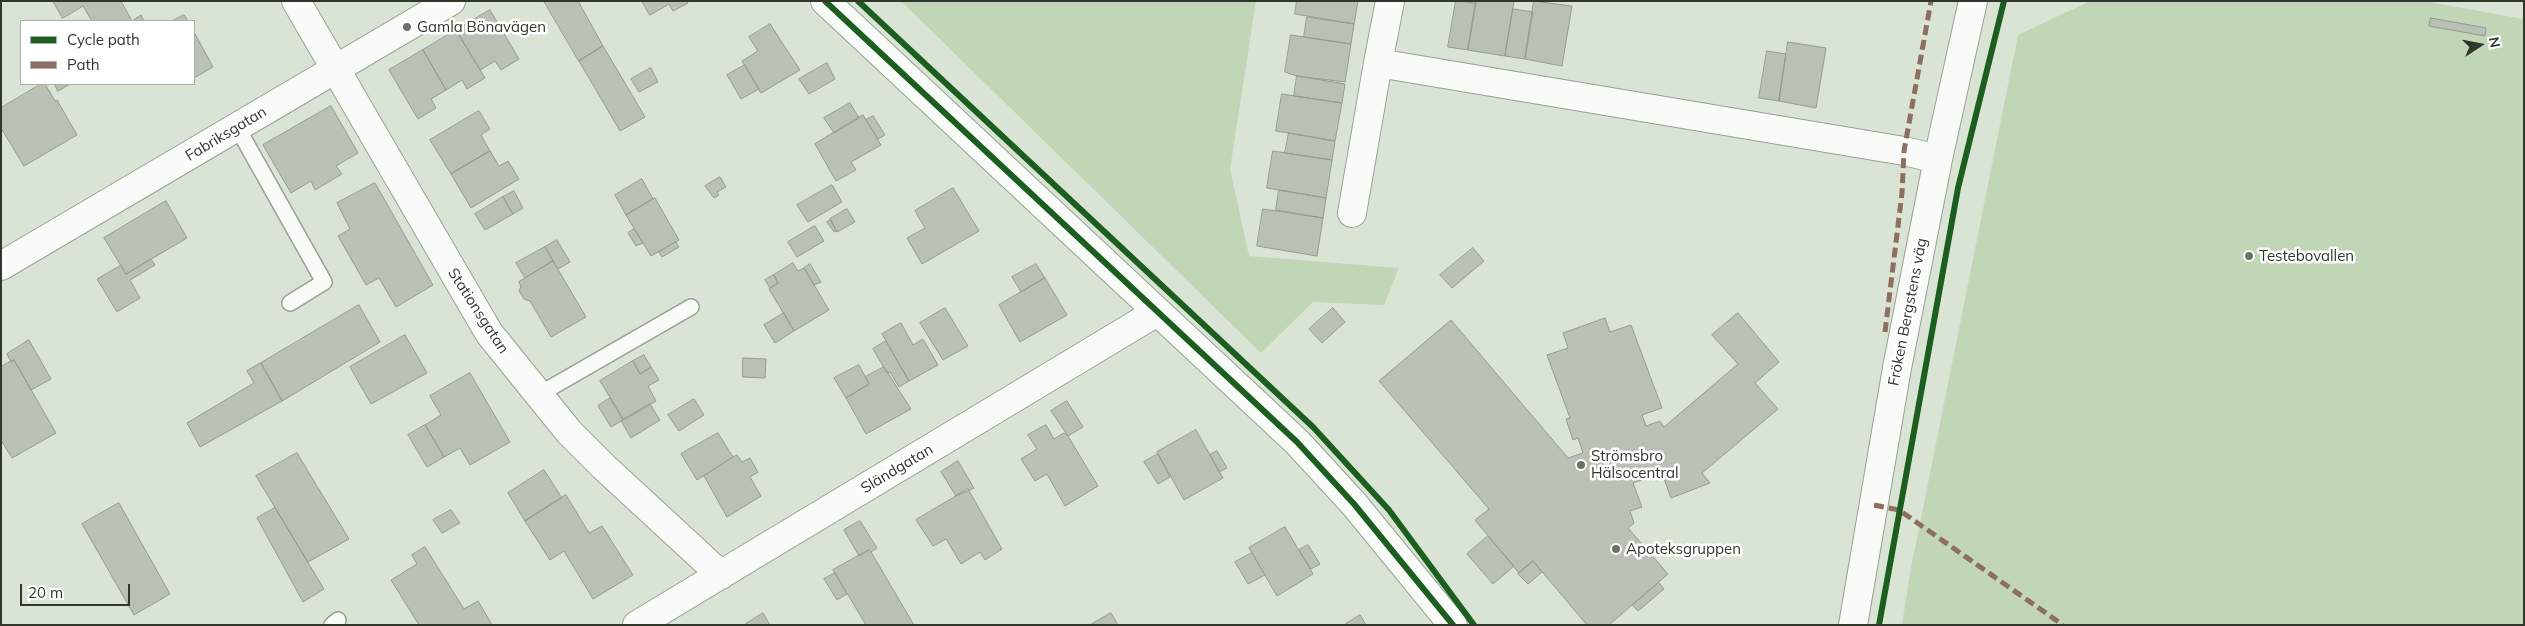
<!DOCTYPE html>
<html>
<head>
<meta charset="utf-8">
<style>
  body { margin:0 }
  #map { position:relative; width:2525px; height:626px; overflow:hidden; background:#d9e4d4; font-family:Mulish,sans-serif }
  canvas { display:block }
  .frame { position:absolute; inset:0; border:2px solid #2f372b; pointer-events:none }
  .legend { position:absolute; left:20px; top:20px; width:175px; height:65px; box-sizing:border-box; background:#fff; border:1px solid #acafaa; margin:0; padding:6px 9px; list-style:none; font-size:15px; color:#2f372b }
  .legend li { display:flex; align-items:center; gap:10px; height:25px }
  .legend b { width:25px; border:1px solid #acafaa }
  .north { position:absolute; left:2455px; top:20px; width:50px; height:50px; -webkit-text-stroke:4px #fff; paint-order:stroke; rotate:79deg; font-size:14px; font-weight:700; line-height:20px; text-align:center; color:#2f372b }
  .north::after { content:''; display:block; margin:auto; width:18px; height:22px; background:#2f372b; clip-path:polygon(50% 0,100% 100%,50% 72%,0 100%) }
  .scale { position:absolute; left:20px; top:584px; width:110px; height:22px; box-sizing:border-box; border:2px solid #2f372b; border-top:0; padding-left:6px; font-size:15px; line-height:18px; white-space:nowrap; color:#2f372b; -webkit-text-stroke:4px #fff; paint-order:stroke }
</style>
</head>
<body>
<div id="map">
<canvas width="2525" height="626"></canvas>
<div class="frame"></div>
<ul class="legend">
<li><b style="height:6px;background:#1b5e20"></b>Cycle path</li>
<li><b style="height:6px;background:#8d6e63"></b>Path</li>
</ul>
<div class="north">N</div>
<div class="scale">20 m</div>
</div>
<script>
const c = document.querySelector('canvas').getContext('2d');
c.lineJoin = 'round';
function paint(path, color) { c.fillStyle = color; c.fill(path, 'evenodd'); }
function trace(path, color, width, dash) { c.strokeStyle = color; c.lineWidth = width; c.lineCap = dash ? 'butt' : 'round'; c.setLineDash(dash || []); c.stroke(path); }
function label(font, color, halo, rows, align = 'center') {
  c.font = font + ' Mulish,sans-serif'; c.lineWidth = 5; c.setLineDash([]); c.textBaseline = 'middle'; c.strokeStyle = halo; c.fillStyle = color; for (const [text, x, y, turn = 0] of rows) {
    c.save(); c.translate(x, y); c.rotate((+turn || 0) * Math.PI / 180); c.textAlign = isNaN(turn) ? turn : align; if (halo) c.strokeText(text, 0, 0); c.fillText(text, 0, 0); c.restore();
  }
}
const green = new Path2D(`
  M901,1H1256L1230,169L1249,256L1399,268L1384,305L1313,302L1261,353Z
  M2090,1H2423L2524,19V625H1902L1910,573L2018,35Z`);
const building = new Path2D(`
  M53,1H121L132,21L141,15L144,21H92L83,6L63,18Z
  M544,1H578L603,46L579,61Z
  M642,1H687L688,3L673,11L669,4L650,15Z
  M1297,1H1358L1354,24L1295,14Z
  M1456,1L1476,3L1468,50L1448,47Z
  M1476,1H1514L1505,56L1468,50Z
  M1534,1L1572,6L1562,66L1525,59Z
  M1513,9L1533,12L1525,59L1505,56Z
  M490,10L519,59L501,70L495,61L480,70L456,30Z
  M184,15L188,21H172Z
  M1307,17L1354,24L1351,44L1304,37Z
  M2431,18L2486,28L2485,36L2429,26Z
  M770,24L800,70L761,93L742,61L758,51L749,37Z
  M456,30L485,78L467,89L462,80L446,90L423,50Z
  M194,32L213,67L194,78Z
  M1291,35L1351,44L1345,82L1297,76L1285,72Z
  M1788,42L1826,48L1816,108L1779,101Z
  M603,46L645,117L620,131L579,61Z
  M423,50L446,90L431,99L436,108L418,119L389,70Z
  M1767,51L1786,54L1779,101L1759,98Z
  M827,63L835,79L809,94L799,79Z
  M745,65L759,89L741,99L727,75Z
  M651,68L658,82L639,92L631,79Z
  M1297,76L1345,84L1342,103L1294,96Z
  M41,84H45L55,101L57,100L77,135L24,166L1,128V108Z
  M55,84H70L58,91Z
  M1282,94L1342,103L1335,141L1276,131Z
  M850,103L859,118L834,133L824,118Z
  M331,106L358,153L336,166L342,174L315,190L311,181L291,193L263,145Z
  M479,111L490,129L481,135L490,151L451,174L430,140Z
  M863,115L881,145L851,162L856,170L836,181L815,144Z
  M873,116L885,135L878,139L866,120Z
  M1289,133L1335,141L1332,160L1285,153Z
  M490,151L499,166L508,161L519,179L471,208L451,174Z
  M1273,151L1332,160L1326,198L1267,188Z
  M720,177L726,187L717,192L719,195L714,198L705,186Z
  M642,179L653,199L626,215L615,195Z
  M375,183L433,285L396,307L379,278L366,285L338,236L350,229L337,203Z
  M832,185L842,202L808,222L797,205Z
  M953,188L979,231L922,264L907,238L925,228L915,211Z
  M1279,190L1326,198L1323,218L1276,210Z
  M514,191L523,208L513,214L503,197Z
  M503,197L513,214L485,230L475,214Z
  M655,198L679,240L651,256L626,215Z
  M166,201L187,238L126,274L104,238Z
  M847,209L855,222L837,232L830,219Z
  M1263,209L1323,218L1317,256L1257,246Z
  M831,220L836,231L834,232L827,222Z
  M815,226L824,241L797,257L788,242Z
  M634,229L643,243L636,246L628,233Z
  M557,240L570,262L558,269L545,247Z
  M676,242L679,247L662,257L659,252Z
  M545,247L553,261L525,278L516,263Z
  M1473,248L1484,261L1452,288L1440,275Z
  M151,259L155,265L130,280L140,298L117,312L97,279L121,265L126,274Z
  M553,261L586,317L551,337L530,301L524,299L519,291L521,286L519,282Z
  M793,263L798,271L804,268L829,310L794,331L769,289L778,283L774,275Z
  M810,264L821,282L814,285L804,268Z
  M1036,264L1045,278L1021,292L1012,277Z
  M774,275L778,283L770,288L765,280Z
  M1045,278L1067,315L1020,342L999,305Z
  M359,305L380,342L282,401L261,363Z
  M945,308L968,346L943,360L920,323Z
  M1333,308L1345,322L1322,343L1309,329Z
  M784,313L794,331L775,343L764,325Z
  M1738,313L1779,362L1755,383L1778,409L1702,473L1710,483L1671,498L1662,473L1633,483L1642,507L1630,511L1634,523L1628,528L1668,574L1609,625H1587L1533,561L1519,573L1475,520L1489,509L1379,381L1451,320L1568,458L1583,453L1578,438L1573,440L1566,419L1570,418L1547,355L1568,348L1563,333L1605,318L1610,332L1631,325L1662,408L1642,415L1646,426L1660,421L1664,427L1738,364L1712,335Z
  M901,323L913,345L923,339L938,365L909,381L882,334Z
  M405,335L427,373L371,404L350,367Z
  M29,340L51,379L31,390L14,360L11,362L7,354Z
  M886,341L909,381L899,387L890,372L887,373L873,349Z
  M644,355L651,367L640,374L633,361Z
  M743,358L766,359L765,378L743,377Z
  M14,360L56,433L12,458L1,440V367Z
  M633,361L640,374L651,367L659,380L648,386L656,401L624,420L600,381Z
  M261,363L282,401L200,447L187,423L254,383L247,371Z
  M859,365L869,384L846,398L834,378Z
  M884,367L911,409L866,434L846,398L869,384L865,377Z
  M470,373L510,442L470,465L460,448L444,457L425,425L441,415L430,396Z
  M610,398L623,420L611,427L598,406Z
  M694,399L704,415L679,431L668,415Z
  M1067,401L1083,427L1068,436L1051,411Z
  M650,404L660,420L631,438L621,421Z
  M425,425L444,457L427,467L408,435Z
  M1046,425L1054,439L1064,433L1068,436L1098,486L1065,506L1047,474L1035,481L1021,459L1037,449L1028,435Z
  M1196,430L1223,478L1184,500L1157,452Z
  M718,433L733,457L697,480L681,454Z
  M1217,451L1227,468L1219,472L1210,455Z
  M297,453L349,539L308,562L256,476Z
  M1158,454L1170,477L1158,484L1144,462Z
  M737,455L742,462L750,458L758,472L750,477L761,496L727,517L704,476Z
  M958,461L974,488L956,496L941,472Z
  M544,470L562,498L525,521L508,493Z
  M968,489L1002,549L985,560L980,552L961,564L946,539L933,546L916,520Z
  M566,495L589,533L602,526L633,575L593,599L564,551L550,560L525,521Z
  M119,503L170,594L134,615L82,524Z
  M275,508L324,589L303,602L257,518Z
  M451,510L460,523L442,533L433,520Z
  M860,521L877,548L871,552L869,550L859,556L844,530Z
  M1285,527L1313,574L1277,596L1249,548Z
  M1488,536L1514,566L1493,584L1467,554Z
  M1308,545L1320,564L1311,569L1299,550Z
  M425,547L464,609L478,601L492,625H419L391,580L417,564L412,555Z
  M869,550L871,552L914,625H866L835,573L833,570Z
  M1252,553L1265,575L1248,584L1235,562Z
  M1533,561L1542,572L1528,584L1518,574Z
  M835,573L847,594L837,600L824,579Z
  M1659,583L1664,589L1638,611L1632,605Z
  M763,613L770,625H744Z
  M1111,613L1118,625H1090Z
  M1360,615L1366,625H1344Z`);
const lane = new Path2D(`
  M237,127L324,282L290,303
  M538,395L691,307
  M332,625L338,620`);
const street = new Path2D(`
  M296,1L489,333L569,432L604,467L721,575
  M825,1L1297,442L1354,504L1453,625
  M1378,63L1390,1
  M1352,213L1378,63L1904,151L1938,159
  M1,266L451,1
  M637,625L1157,312
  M1853,625L1897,368L1938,159L1973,1`);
const quiet = new Path2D(`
  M1885,332L1902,193L1904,151L1931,1
  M1874,505L1899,510L2063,625`);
const cycleway = new Path2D(`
  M825,1L1297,442L1354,504L1453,625
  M858,1L1313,427L1389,510L1474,625
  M1879,625L1958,188L2004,1`);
const markers = [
  [407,27,5,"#6a7466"],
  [2249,256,5,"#6a7466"],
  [1581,465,5,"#6a7466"],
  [1616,549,5,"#6a7466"]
];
const poiNames = [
  ["Gamla Bönavägen",417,27],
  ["Testebovallen",2259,256],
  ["Strömsbro",1591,456],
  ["Hälsocentral",1591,473],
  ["Apoteksgruppen",1626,549]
];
const streetNames = [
  ["Fabriksgatan",226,134,-31],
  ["Stationsgatan",478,311,57],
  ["Fröken Bergstens väg",1908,312,-79],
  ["Sländgatan",897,469,-31]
];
paint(green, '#c1d6b7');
paint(building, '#b8c1b4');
trace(building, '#939c8f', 1);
trace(lane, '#99a195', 18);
trace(street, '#99a195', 30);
trace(lane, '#f9fbf9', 15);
trace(street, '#f9fbf9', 28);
trace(quiet, '#8d6e63', 5, [10, 5]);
trace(cycleway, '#1b5e20', 6);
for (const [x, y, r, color] of markers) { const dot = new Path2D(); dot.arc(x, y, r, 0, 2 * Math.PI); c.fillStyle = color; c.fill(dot); trace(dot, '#fff', 2); }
label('15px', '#2f372b', '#fff', poiNames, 'left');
label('15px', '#2f372b', '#fff', streetNames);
</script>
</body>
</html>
